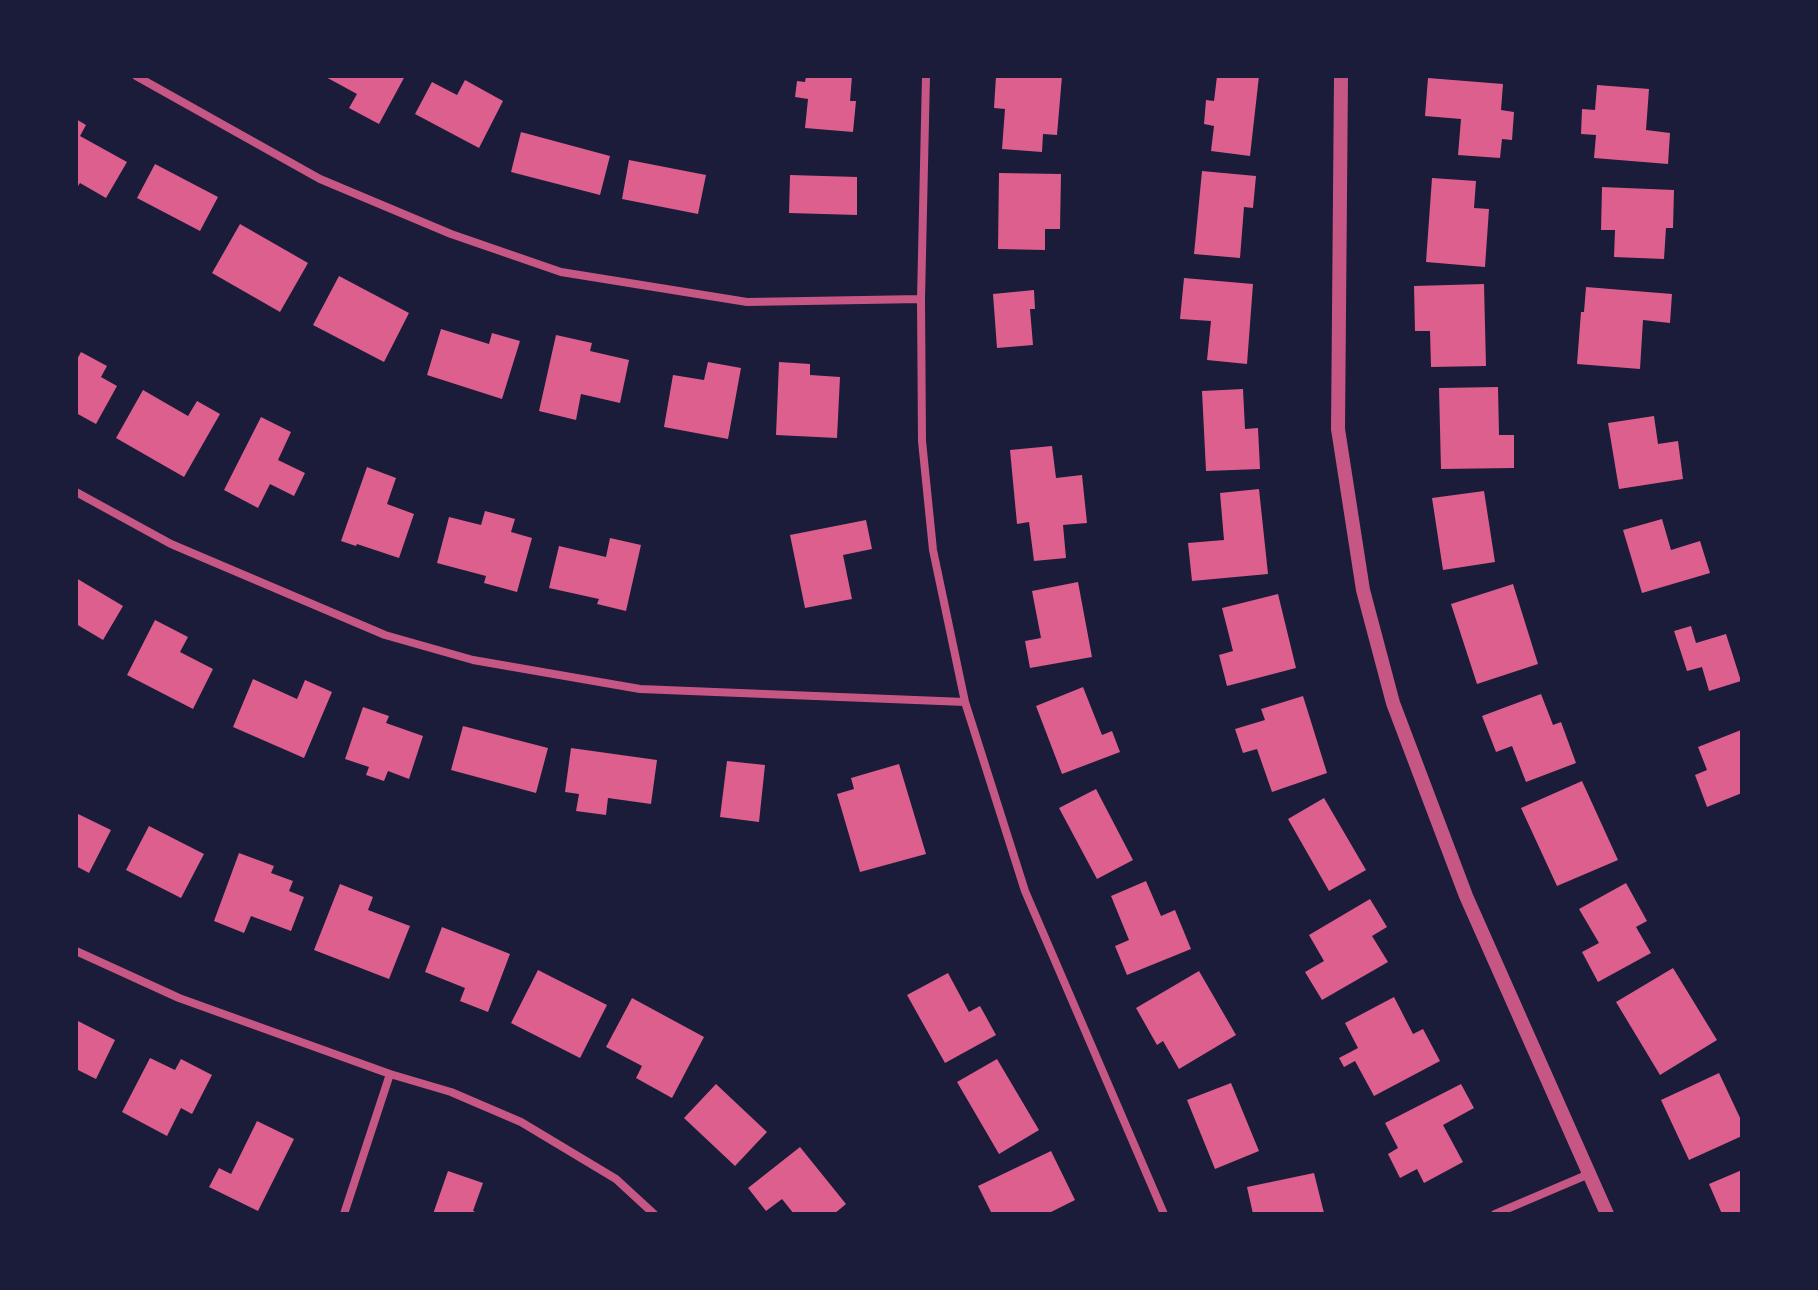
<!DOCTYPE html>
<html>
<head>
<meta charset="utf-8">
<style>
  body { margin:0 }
  #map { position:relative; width:1818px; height:1290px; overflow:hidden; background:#1b1b3a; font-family:"DM Sans",sans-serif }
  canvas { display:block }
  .frame { position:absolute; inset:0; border:78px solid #1b1b3a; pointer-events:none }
</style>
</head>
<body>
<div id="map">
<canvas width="1818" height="1290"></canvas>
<div class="frame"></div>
</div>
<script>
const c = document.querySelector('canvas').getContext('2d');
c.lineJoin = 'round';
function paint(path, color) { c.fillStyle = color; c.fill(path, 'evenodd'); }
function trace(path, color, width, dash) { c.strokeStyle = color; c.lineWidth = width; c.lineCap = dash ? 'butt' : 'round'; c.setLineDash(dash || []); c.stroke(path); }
const building = new Path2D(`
  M324,76H405L379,124L349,108L357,94Z
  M806,76H852L850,101H856L853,132L805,128L808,99L795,97L797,81L805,82Z
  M996,76H1062L1057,135L1043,134L1042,152L1002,149L1005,109L994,108Z
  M1217,76H1259L1250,156L1211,151L1214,126L1204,124L1206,100L1214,101Z
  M1428,78L1503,84L1501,110L1514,112L1512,140L1502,139L1500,158L1458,155L1461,119L1425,116Z
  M465,80L503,101L479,148L415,114L432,82L457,95Z
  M1597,85L1649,89L1646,130L1670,133L1668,164L1594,158L1596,135L1581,134L1582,109L1595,110Z
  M76,119L86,125L80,136L127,162L106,198L80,183L76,189Z
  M521,132L610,156L600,195L511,172Z
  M629,160L706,175L698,214L622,199Z
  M155,164L218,197L200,231L137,198Z
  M1202,171L1256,176L1253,208L1244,207L1240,258L1194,254Z
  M999,173L1061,174L1060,229H1045V250L998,249Z
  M790,175L857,177V215L789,213Z
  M1432,178L1476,181L1474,208L1489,209L1485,267L1426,262Z
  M1602,187L1674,190L1673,228H1666L1664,259L1614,257L1615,230H1601Z
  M240,224L308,263L280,312L212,273Z
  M339,276L409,313L384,362L313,325Z
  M1184,278L1253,284L1247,364L1207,360L1211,321L1180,319Z
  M1484,284L1486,366L1431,367L1430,331H1415L1414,286Z
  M1586,287L1672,294L1670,323L1643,320L1640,369L1577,364L1581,312H1584Z
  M1034,290L1035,309H1030L1033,345L997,348L993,294Z
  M441,329L489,344L492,333L520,341L502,399L427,375Z
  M556,335L592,343L590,351L629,360L620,403L581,394L576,420L539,411Z
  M81,352L107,366L101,377L117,386L96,424L76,413V361Z
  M708,362L741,368L728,439L664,427L673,375L704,380Z
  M779,362L810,364V375L840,377L837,438L776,435Z
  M1498,387L1499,435H1514V468L1441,469L1439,388Z
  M1243,389L1245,429L1258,428L1260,469L1206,471L1202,391Z
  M143,390L188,416L197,401L220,414L184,477L116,438Z
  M1654,416L1658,444L1678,441L1683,479L1619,489L1608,423Z
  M261,417L291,432L278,460L305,473L294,496L270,484L258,508L224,490Z
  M1052,446L1056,478L1082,475L1087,523L1063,525L1066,558L1034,561L1029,522L1017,524L1010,450Z
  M367,467L396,478L387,504L414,514L399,558L357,544L356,546L341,541Z
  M1259,489L1268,574L1192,581L1188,543L1224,540L1220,493Z
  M1484,491L1495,562L1443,570L1432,498Z
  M485,511L515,519L511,532L532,538L517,592L484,583L486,576L437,563L449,517L481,525Z
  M1662,519L1671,550L1700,541L1710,573L1642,593L1623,530Z
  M866,520L872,549L843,555L852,599L805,608L790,535Z
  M610,538L641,545L626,611L597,604L599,599L549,588L559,546L606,557Z
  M76,578L123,606L103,640L76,624Z
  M1078,582L1092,657L1030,668L1025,641L1041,638L1032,591Z
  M1513,584L1538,664L1477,684L1451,604Z
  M1278,594L1296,668L1227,686L1219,655L1233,651L1222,608Z
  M155,620L188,637L180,652L213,669L193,709L127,675Z
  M1691,626L1696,643L1726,634L1741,681L1709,691L1702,667L1687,671L1674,631Z
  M253,679L297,699L305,680L332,692L304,758L233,727Z
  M1083,687L1102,735L1112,731L1120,752L1062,774L1036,706Z
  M1541,694L1553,725L1561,722L1576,763L1526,782L1512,746L1496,752L1482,716Z
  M1303,696L1327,773L1272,792L1257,749L1243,753L1235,729L1265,720L1261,709Z
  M363,707L389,716L386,723L423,736L409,779L388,771L384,781L366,775L369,767L345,759Z
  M463,726L548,748L536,793L451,770Z
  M1741,730L1742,793L1707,807L1695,775L1707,770L1698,747Z
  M571,748L657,760L651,804L608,798L606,815L576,811L579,794L565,792Z
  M727,761L765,765L759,822L720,817Z
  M899,764L926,854L860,872L837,794L854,789L851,778Z
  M1582,781L1618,860L1557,886L1521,808Z
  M1096,789L1133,860L1097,879L1059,808Z
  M1324,798L1366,870L1329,891L1288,819Z
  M76,813L111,830L89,873L76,866Z
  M149,826L204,854L181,898L126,870Z
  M239,853L274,866L271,873L293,881L289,891L304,897L291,931L251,916L244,933L214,921Z
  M1146,881L1161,916L1175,910L1191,949L1127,975L1115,946L1129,940L1111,896Z
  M1626,883L1647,921L1636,927L1651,953L1598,982L1582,952L1599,943L1579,909Z
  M340,884L373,897L368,910L410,926L389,979L314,950Z
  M1370,899L1387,927L1372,936L1388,962L1322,1000L1305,972L1324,961L1309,935Z
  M442,927L510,954L488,1012L460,1001L465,988L425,972Z
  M1673,968L1717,1040L1660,1075L1616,1002Z
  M538,970L607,1005L580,1058L511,1023Z
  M1199,971L1236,1035L1179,1069L1163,1041L1157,1045L1136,1008Z
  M948,973L969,1012L980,1006L996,1035L945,1063L907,995Z
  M1394,997L1413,1034L1423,1029L1440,1061L1374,1096L1355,1061L1344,1067L1339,1058L1358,1048L1345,1023Z
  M632,998L704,1037L672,1098L636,1078L642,1066L606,1047Z
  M76,1020L115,1040L96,1079L76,1069Z
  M150,1058L175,1070L181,1059L212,1075L192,1114L181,1108L167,1136L122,1112Z
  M997,1059L1039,1130L999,1154L957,1082Z
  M1719,1073L1742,1122V1136L1689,1160L1661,1100Z
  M1231,1083L1259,1151L1215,1169L1187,1100Z
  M716,1084L767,1132L735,1166L684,1118Z
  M1461,1084L1474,1108L1443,1125L1463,1162L1424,1183L1417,1169L1400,1178L1388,1154L1398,1148L1385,1123Z
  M257,1121L294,1139L258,1211L209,1187L219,1168L231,1174Z
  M800,1147L846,1204L834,1214H794L782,1199L766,1211L748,1188Z
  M1051,1151L1075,1200L1047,1214H992L978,1186Z
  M1742,1170V1214H1722L1709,1184Z
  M448,1171L483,1183L473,1211L481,1214H433Z
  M1314,1173L1324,1213L1253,1214L1247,1187Z`);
const minor = new Path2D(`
  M136,76L320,179L451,234L561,272L747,302L921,299
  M926,76L921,299L922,441L933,550L965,702L1025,891L1164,1214
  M76,492L171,544L385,635L473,660L640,689L965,702
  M76,951L179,998L390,1074L451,1092L521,1122L616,1179L654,1214
  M344,1214L390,1074
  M1495,1214L1589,1174`);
const tertiary = new Path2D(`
  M1341,76L1338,429L1363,590L1393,703L1466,896L1607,1214`);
paint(building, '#dd5f8e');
trace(minor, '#c65784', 8);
trace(tertiary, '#c65784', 14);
</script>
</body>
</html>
